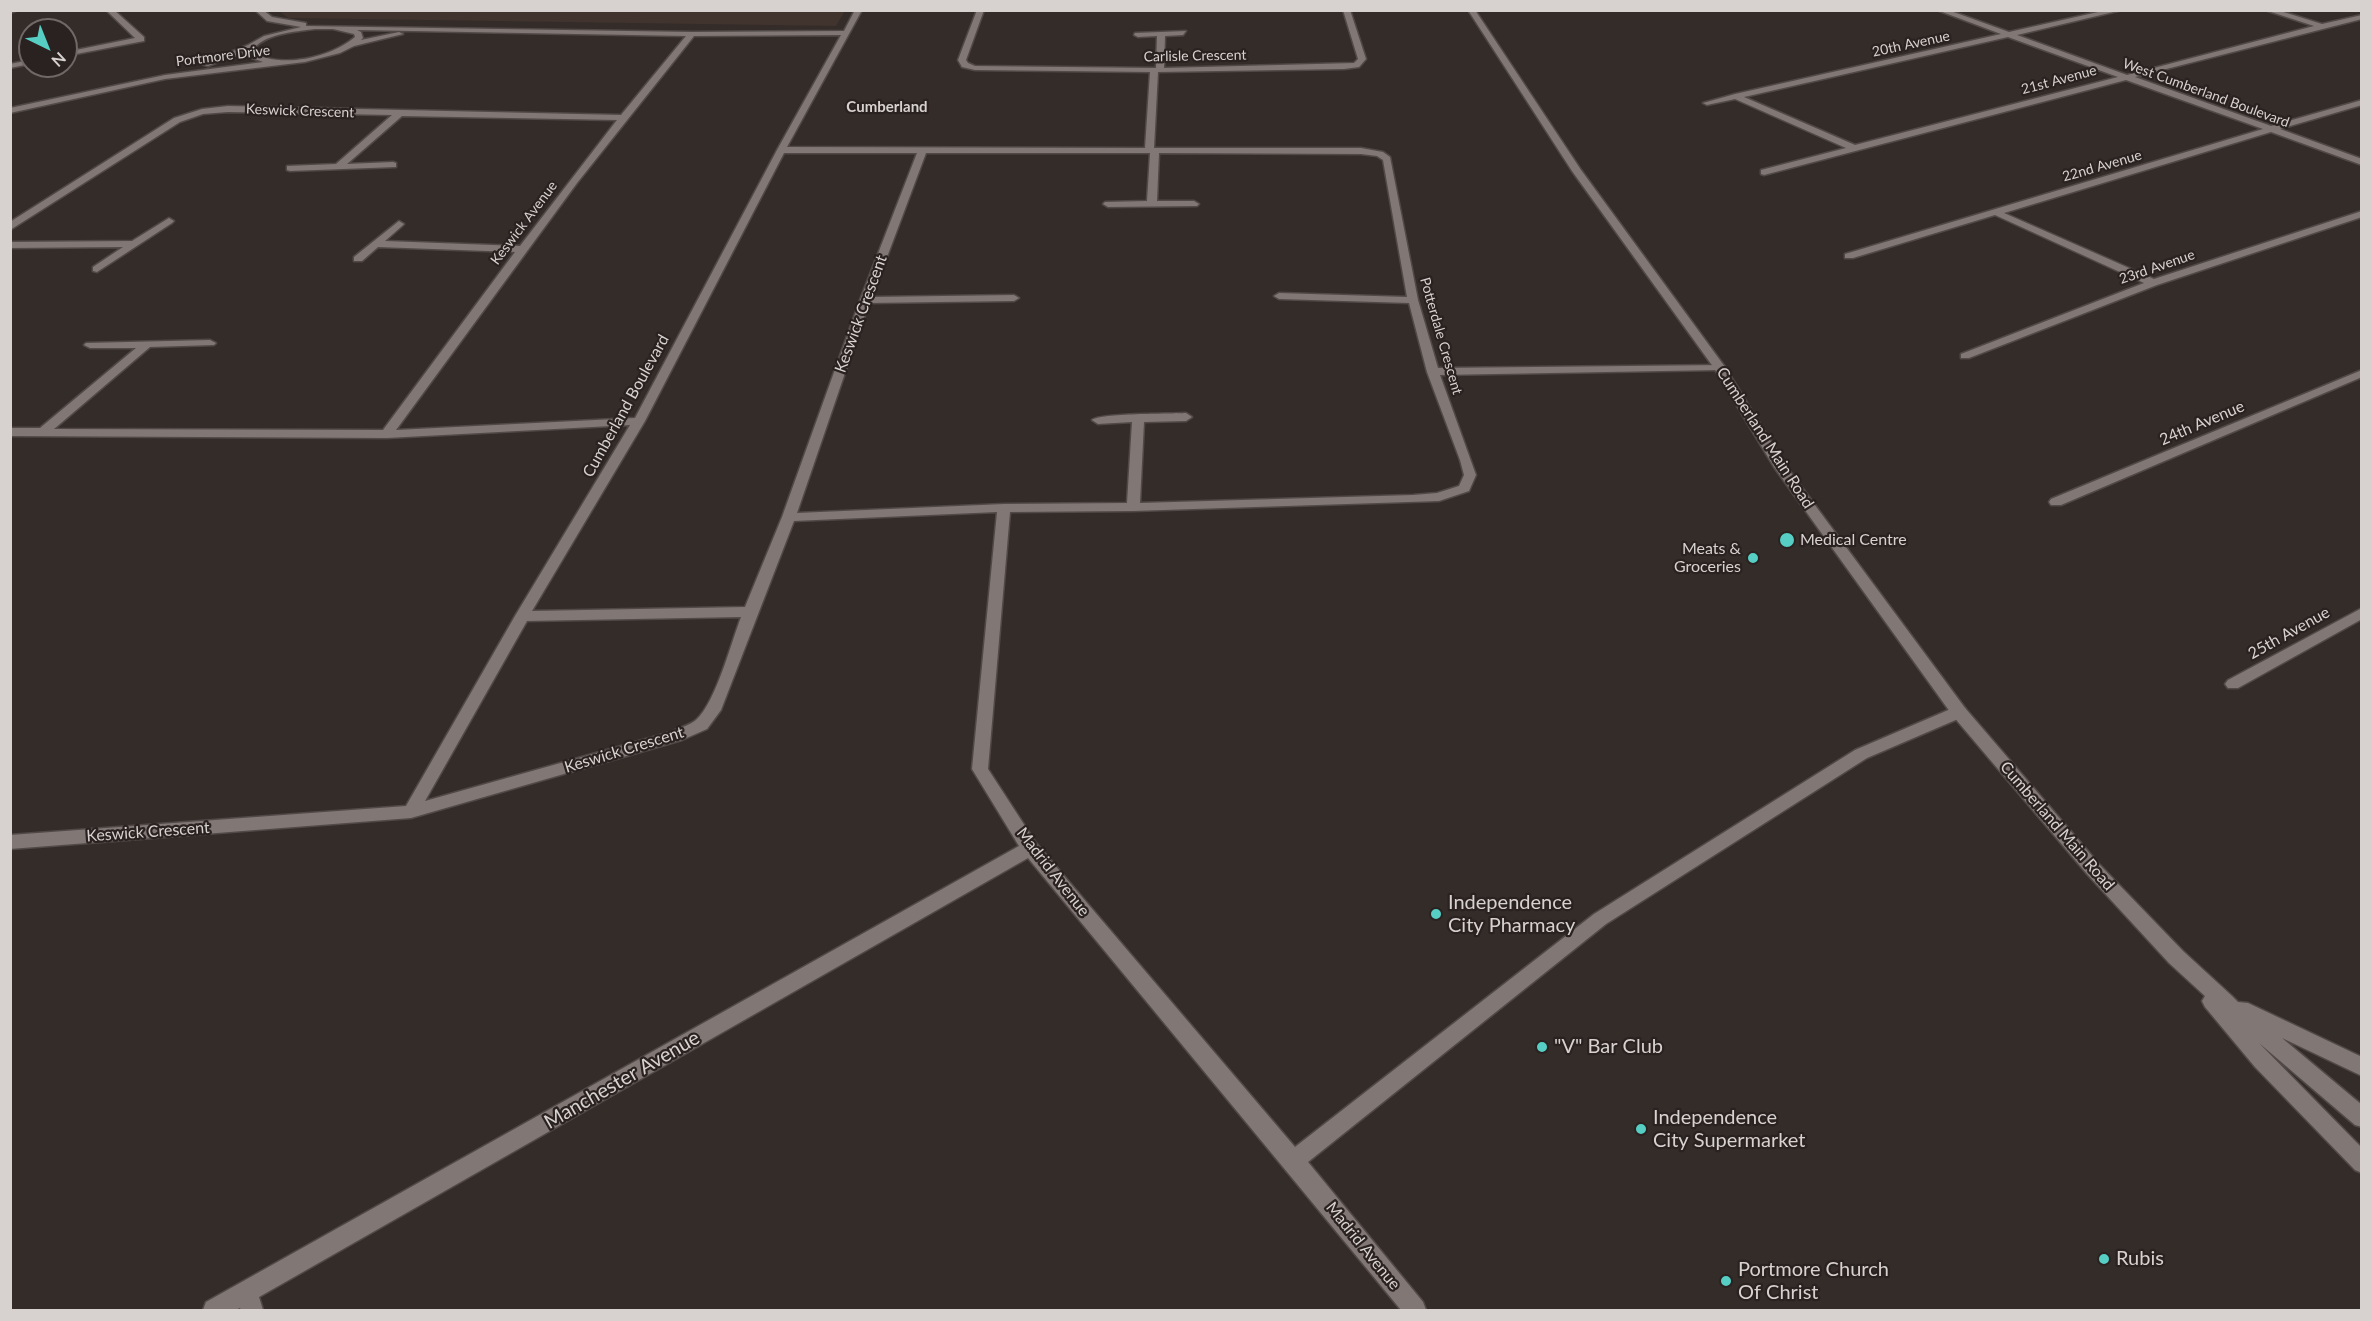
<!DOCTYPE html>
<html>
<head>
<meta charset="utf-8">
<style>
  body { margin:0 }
  #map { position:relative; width:2372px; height:1321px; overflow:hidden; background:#342c29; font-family:Lato,sans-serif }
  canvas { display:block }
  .frame { position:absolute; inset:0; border:12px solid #d7d1d0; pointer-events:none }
  .north { position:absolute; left:18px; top:18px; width:60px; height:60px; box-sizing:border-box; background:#2a2220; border:2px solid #6f6866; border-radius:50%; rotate:137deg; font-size:16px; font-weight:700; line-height:24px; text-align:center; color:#d7d1d0 }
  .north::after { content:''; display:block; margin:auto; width:21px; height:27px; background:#56cec4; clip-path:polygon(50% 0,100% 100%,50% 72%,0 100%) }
</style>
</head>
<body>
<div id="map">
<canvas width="2372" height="1321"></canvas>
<div class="frame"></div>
<div class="north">N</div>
</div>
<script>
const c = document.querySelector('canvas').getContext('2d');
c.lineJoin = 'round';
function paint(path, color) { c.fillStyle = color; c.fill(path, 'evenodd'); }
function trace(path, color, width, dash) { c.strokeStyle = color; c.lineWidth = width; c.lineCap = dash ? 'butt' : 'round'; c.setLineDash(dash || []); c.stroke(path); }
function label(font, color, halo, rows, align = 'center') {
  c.font = font + ' Lato,sans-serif'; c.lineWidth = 4.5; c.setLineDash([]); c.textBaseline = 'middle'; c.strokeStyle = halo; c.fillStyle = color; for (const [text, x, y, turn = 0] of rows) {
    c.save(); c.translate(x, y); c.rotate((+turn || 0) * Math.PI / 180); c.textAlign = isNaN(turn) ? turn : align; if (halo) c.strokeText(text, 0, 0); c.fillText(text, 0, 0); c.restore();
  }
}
const built = new Path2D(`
  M279,11H845L836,26L288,18Z`);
const street = new Path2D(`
  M10,10H18L10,13Z
  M106,10H114L144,37V41L66,56V52L135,38Z
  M255,10H263L272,17L306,23V26L692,32L844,31L855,10H862L787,147L1145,148L1150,72L975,70L962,67L958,60L977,10H984L966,60L968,63L975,66L1156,68L1157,36L1138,37L1134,35L1135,33L1186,31L1183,35L1165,36L1164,68L1354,63L1358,59L1343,10H1350L1366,59L1359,67L1344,69L1158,72L1154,148H1361L1383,152L1390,157L1418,300L1438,368L1723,365V369L1719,370L1440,375L1476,475L1469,491L1439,501L1133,511L1010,512L988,769L1036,843L1295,1147L1594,914L1855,750L1953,708H1965L1967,712L1965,716L1867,758L1606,924L1308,1162L1423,1302L1426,1310H1401L1028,858L259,1297L263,1310H241L240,1308L235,1310H203L206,1302L1019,846L972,769L997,512L794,521L721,710L707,729L682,740L411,818L10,849V835L406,806L515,616L630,425L387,438L10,436V428H40L136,348H90L84,345L86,343L210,340L216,343L214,345L150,347L54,429L383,430L515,252L378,247L362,261H354V257L399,221L404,224L402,226L385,241L520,246L617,120L402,116L347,164L393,162L396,163V167L290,171L287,170V166L336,164L392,115L228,112L203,114L180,122L10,230V222L174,118L202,109L228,106L621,115L686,36L357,30L361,32L363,38L361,40L399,32L403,34L354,46L340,53L305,62L165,79L10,113V108L165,75L263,62L244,55V52L208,66L201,64L248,45L264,36L301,27L267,21ZM315,29H333L354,34L355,37C330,58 281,69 251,52C263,33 295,32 315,29ZM841,35L777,150L635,418L396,430L577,183L694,36ZM784,153H917L860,300L782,517L745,607L532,611L645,421ZM926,153H1150L1147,201L1105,202L1103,204L1108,207L1197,206L1199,204L1194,201H1157L1159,153L1361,154L1377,156L1383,160L1407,297L1279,293L1274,296L1279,299L1409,303L1427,372L1460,460L1464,475L1459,486L1437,493L1413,495L1140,503L1144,422L1186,421L1192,417L1186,413C1170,414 1100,413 1092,420L1098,424L1132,422L1127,503L1004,504L797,513L869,303L1014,301L1019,298L1014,295L872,297ZM741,617C731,643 716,702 696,720C690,725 679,728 671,732L425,801L527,621Z
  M1937,10H1948L2009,32L2107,10H2122L2017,35L2127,75L2314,26L2265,10H2277L2322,24L2362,15V19L2135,77L2271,126L2362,100V105L2280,129L2362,159V165L2271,132L2004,213L2154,279L2362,211V217L2157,285L1969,358H1961V354L2144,283L1995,215L1853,258H1845V254L2263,129L2126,80L1764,175L1761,174V170L1846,148L1735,99L1707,105L1703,103L1735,94L2001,34ZM2008,37L2118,77L1855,145L1744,97Z
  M30,60V64L10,68V64Z
  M169,218L174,221L172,223L97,272L93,271V267L123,247L10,248V242L132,241Z
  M2362,370V377L2061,505H2051L2049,502L2051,499Z
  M2362,608V619L2238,688H2228L2225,684L2228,680Z`);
const secondary = new Path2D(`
  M1468,10H1475L1581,170L1725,367L1786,466L1965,708L2099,864L2183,951L2232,996L2238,1002L2248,1003L2362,1057V1076L2282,1038L2362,1105V1127L2355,1125L2259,1043L2362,1148V1173L2355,1170L2255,1067L2205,1007L2202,1001L2205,996L2169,963L2087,874L1953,716L1774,467L1714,368L1572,171Z`);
const markers = [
  [1787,540,8,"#56cec4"],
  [1753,558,6,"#56cec4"],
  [1436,914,6,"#56cec4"],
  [1542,1047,6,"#56cec4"],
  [1641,1129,6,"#56cec4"],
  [2104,1259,6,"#56cec4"],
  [1726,1281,6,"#56cec4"]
];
const farStreetnames = [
  ["20th Avenue",1911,44,-12],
  ["Portmore Drive",223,56,-7],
  ["Carlisle Crescent",1195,56,-1],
  ["21st Avenue",2059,80,-15],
  ["West Cumberland Boulevard",2206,93,20],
  ["Keswick Crescent",300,111,2],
  ["22nd Avenue",2102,166,-16],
  ["Keswick Avenue",524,223,-53],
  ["23rd Avenue",2157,267,-19],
  ["Potterdale Crescent",1441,336,74]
];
const farNeighbourhoodnames = [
  ["Cumberland",887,107]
];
const streetNames = [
  ["Keswick Crescent",861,314,-70],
  ["Cumberland Boulevard",626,406,-61],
  ["24th Avenue",2202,423,-23],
  ["Cumberland Main Road",1765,438,57],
  ["25th Avenue",2289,633,-29],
  ["Keswick Crescent",624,750,-17],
  ["Cumberland Main Road",2057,826,49],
  ["Keswick Crescent",148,832,-4],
  ["Madrid Avenue",1053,872,52],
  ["Madrid Avenue",1363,1246,51]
];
const poiNames = [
  ["Medical Centre",1800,540],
  ["Meats &",1741,549,"right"],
  ["Groceries",1741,567,"right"]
];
const nearPoinames = [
  ["Independence",1448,903],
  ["City Pharmacy",1448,926],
  ["\"V\" Bar Club",1554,1047],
  ["Independence",1653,1118],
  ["City Supermarket",1653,1141],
  ["Rubis",2116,1259],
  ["Portmore Church",1738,1270],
  ["Of Christ",1738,1293]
];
const nearStreetnames = [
  ["Manchester Avenue",622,1080,-30]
];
paint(built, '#41332e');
trace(street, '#504947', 3);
trace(secondary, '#504947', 3);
paint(street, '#817774');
paint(secondary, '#817774');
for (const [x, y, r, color] of markers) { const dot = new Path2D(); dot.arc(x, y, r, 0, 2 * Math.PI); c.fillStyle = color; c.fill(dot); trace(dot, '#2a2220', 2); }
label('14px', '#d7d1d0', '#2a2220', farStreetnames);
label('bold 15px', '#d7d1d0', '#2a2220', farNeighbourhoodnames);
label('16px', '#d7d1d0', '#2a2220', streetNames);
label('16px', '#d7d1d0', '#2a2220', poiNames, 'left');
label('20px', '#d7d1d0', '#2a2220', nearPoinames, 'left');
label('20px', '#d7d1d0', '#2a2220', nearStreetnames);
</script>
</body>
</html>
